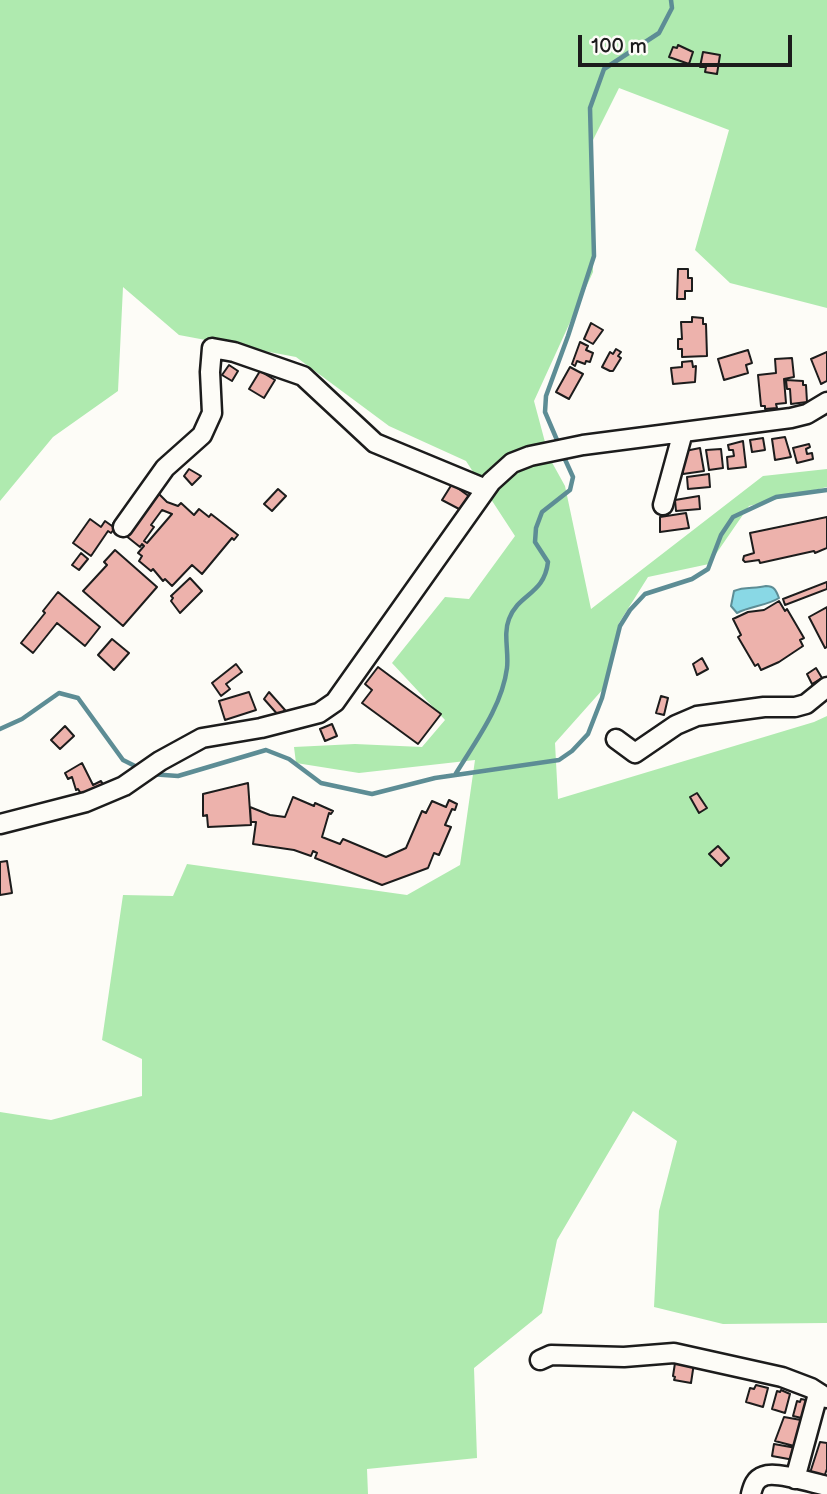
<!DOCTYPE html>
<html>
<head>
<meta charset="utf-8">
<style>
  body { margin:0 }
  #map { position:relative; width:827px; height:1494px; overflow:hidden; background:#fdfcf7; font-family:"Balsamiq Sans",sans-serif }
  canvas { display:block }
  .scale { position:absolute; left:578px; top:35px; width:214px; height:32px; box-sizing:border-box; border:4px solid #1c1c1c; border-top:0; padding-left:9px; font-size:21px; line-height:24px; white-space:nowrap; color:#1c1c1c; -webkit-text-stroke:5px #fdfcf7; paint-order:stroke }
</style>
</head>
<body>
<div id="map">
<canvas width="827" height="1494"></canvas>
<div class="scale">100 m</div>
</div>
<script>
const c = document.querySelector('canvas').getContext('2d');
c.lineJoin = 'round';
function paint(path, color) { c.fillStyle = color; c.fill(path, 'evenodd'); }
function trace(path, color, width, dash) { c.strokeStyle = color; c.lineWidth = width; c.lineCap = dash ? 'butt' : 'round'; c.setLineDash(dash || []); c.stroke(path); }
const green = new Path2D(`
  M0,0H827V308L730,283L695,250L729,130L619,88L591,144L593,272L534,401L549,457L565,486L591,609L763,476L827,469V487L749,506L709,564L648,577L619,623L604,688L555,743L558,799L814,722L827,716V1323L723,1324L654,1307L659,1211L677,1141L633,1111L557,1240L542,1313L474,1368L477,1458L367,1469L368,1494H0V1112L51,1120L142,1096V1059L102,1040L123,895L173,896L187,864L407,895L460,865L475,760L359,773L296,763L294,747L355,744L422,747L445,720L392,663L445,597L469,599L515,536L466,461L389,426L296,357L179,335L123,287L118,391L53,437L0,501Z`);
const water = new Path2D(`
  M766,586C774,586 776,590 779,598C766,606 751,606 737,613L731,606L734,591C744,586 755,589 766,586Z`);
const stream = new Path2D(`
  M560,447L545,412L546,396L568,336L594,256L590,108L604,69L659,33L672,8L671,0
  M0,729L22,719L59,693L78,698L123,760L139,768
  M150,774L178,776L266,750L289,759L321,783L372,794L435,778L559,760L572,751L588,734L602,698L620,626L630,610L645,594L692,579L708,569L721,535L733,517L776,497L827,490
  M455,775C475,742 502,707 507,668C509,652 503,634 509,619C519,593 544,595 548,562L535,542L536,528L542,512L570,490L573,477L563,455`);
const building = new Path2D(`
  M678,45L693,52L689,64L669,57L673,47L677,48Z
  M703,52L720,55L717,74L705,72L706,67H700Z
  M678,269H688V278H692V291H685V299H677Z
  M692,317L703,318V324H706L707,356L682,357V349H678V339H682L681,322H692Z
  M591,323L603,330L593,344L584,339Z
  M580,342L588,346L586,350L593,353L590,362L586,361L585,364L577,361L575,366L572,364Z
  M616,349L621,352L618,356L621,358L613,371H610L602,367L610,352L613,354Z
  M748,350L752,363L746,365L748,373L724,380L718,359Z
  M827,352V381L821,384L811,359Z
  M792,358L794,377L784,379L786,403L776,404L777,408L765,409V406H761L758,375L776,373L775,359Z
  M692,361L693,367L696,366L695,382L673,384L671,368L682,367V362Z
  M229,365L238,371L232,381L222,375Z
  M570,367L583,374L569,399L556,392Z
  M260,371L275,380L264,398L249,389Z
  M786,380L803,381V385H806L807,402L791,404L790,389H787Z
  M785,437L791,457L775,460L772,439Z
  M763,438L765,450L752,452L750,440Z
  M743,441L746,467L728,469L727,457L734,456L733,450H729L728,445Z
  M809,444L810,447L806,449L807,454L812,453L813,459L797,463L793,448Z
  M700,448L704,471L683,474L682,460H686L685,451Z
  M721,449L723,468L709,470L706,450Z
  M189,469L201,476L192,485L184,476Z
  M709,474L710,487L688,489L687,477Z
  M452,484L470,497L461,510L442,500Z
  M278,489L286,496L272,511L264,504Z
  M156,491L167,502L178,506L181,503L194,515L199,509L209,517L211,514L238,535L234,540L232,538L202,574L192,565L172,586L165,579L163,581L153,569L151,571L139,561L142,556L138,553L144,546L142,544L140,547L125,535ZM162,510L172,514L147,543L144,541L154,527L151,525Z
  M699,496L700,509L676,511L675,500Z
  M686,513L689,528L660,532V517Z
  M827,517V548L815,553L814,551L760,563L759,560L745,562L743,560L744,556L754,553L750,533Z
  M90,519L101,527L105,521L112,526L114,522L118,524L111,533L108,531L91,556L73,543Z
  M115,550L157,587L123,626L83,591L107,565L104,562Z
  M81,553L88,559L79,570L72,565Z
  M190,578L202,591L180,613L171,601L173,598L171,596Z
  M827,582V589L785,605L783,599Z
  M58,592L100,627L85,646L57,623L33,653L21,643L45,613L43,611Z
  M779,601L785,611L787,609L804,638L800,640L803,646L779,662L761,670L758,664L755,666L738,637L741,635L733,619L748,612L764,610Z
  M827,607V647L825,648L809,617Z
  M112,639L129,653L114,670L98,655Z
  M702,658L708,669L697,675L693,664Z
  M236,664L242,672L226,684L230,689L221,696L212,683Z
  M378,667L441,714L418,744L362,703L372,690L365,684Z
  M816,668L822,678L812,684L807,674Z
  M249,692L256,710L225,720L219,701Z
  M269,692L285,710L279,716L264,699Z
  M661,696L668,698L664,715L656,713Z
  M332,724L337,736L325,741L320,729Z
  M65,726L74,736L60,749L51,740Z
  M82,763L93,785L101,781L104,786L83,797L78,789L76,790L72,777L68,779L65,773Z
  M248,783L251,825L208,827L207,815L203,816V794Z
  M697,793L707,808L699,813L690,797Z
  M293,797L314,806L315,803L333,811L331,814L329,813L322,837L340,844L343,839L386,857L406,848L422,811L426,813L432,801L446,807L449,800L457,804L455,810L452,809L445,825L451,827L439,855L434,853L428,868L382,885L315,858L317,853L313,851L311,856L294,850L253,844L256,822H251L250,807L270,815L285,817Z
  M718,846L729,858L721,866L709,854Z
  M7,861L12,893L0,895V862Z
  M679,1361L694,1363L691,1383L674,1380L675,1377L673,1376L675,1363L678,1364Z
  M756,1385L768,1388L763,1407L746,1402L750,1388L754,1389Z
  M781,1390L790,1394L785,1413L772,1409L777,1391L780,1392Z
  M808,1396L812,1397L806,1419L793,1416L797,1401L800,1402L801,1399L806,1400Z
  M784,1417L801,1420L804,1423L798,1447L775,1441Z
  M820,1442L827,1443V1469L824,1477L810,1473Z
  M774,1444L796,1448L794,1460L772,1456Z`);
const minor = new Path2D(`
  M663,505L683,432
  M123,527L165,468L202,435L212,413L210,372L212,348L234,352L303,376L375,443L486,489
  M616,739L635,753L676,725L697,716L764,707H795L806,704L827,687
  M0,824L86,802L124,786L160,761L202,738L261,728L319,713L335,702L491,482L512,463L530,456L583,445L791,418L807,414L827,402
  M540,1360L551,1355L624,1357L674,1353L782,1377L811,1388L827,1398
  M795,1479L818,1394
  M751,1494C753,1486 755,1479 764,1476C776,1471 813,1483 827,1486`);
paint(green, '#afeaaf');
paint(water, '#89d8e5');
trace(water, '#5d8d95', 2);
trace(stream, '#5d8d95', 4.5);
paint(building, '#edb2ac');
trace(building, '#1c1c1c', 2);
trace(minor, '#1c1c1c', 23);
trace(minor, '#fdfcf7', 18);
</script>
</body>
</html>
